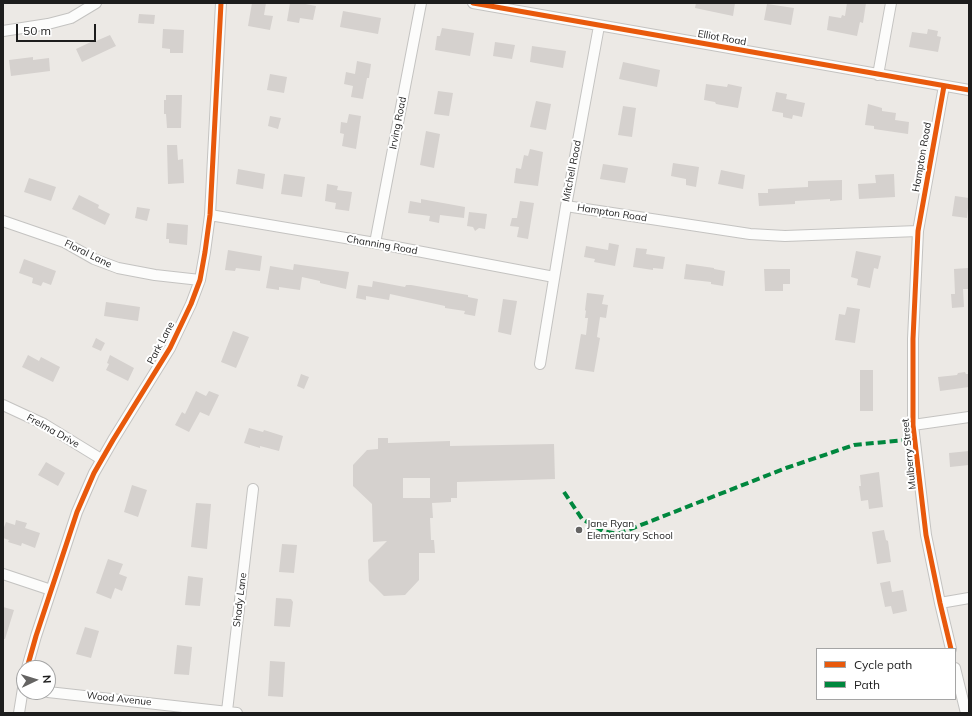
<!DOCTYPE html>
<html>
<head>
<meta charset="utf-8">
<style>
  body { margin:0 }
  #map { position:relative; width:972px; height:716px; overflow:hidden; background:#ece9e5; font-family:Mulish,sans-serif }
  canvas { display:block }
  .frame { position:absolute; inset:0; border:4px solid #1d1d1d; pointer-events:none }
  .legend { position:absolute; left:816px; top:648px; width:140px; height:52px; box-sizing:border-box; background:#fff; border:1px solid #a5a5a5; margin:0; padding:5px 7px; list-style:none; font-size:12px; color:#1d1d1d }
  .legend li { display:flex; align-items:center; gap:8px; height:20px }
  .legend b { width:20px; border:1px solid #a5a5a5 }
  .north { position:absolute; left:16px; top:660px; width:40px; height:40px; box-sizing:border-box; background:#fff; border:1px solid #a5a5a5; border-radius:50%; rotate:86deg; font-size:11px; font-weight:700; line-height:16px; text-align:center; color:#1d1d1d }
  .north::after { content:''; display:block; margin:auto; width:14px; height:18px; background:#656463; clip-path:polygon(50% 0,100% 100%,50% 72%,0 100%) }
  .scale { position:absolute; left:16px; top:24px; width:80px; height:18px; box-sizing:border-box; border:2px solid #1d1d1d; border-top:0; padding-left:5px; font-size:12px; line-height:14px; white-space:nowrap; color:#1d1d1d; -webkit-text-stroke:3px #fff; paint-order:stroke }
</style>
</head>
<body>
<div id="map">
<canvas width="972" height="716"></canvas>
<div class="frame"></div>
<ul class="legend">
<li><b style="height:5px;background:#e8590c"></b>Cycle path</li>
<li><b style="height:5px;background:#00873e"></b>Path</li>
</ul>
<div class="north">N</div>
<div class="scale">50 m</div>
</div>
<script>
const c = document.querySelector('canvas').getContext('2d');
c.lineJoin = 'round';
function paint(path, color) { c.fillStyle = color; c.fill(path, 'evenodd'); }
function trace(path, color, width, dash) { c.strokeStyle = color; c.lineWidth = width; c.lineCap = dash ? 'butt' : 'round'; c.setLineDash(dash || []); c.stroke(path); }
function label(font, color, halo, rows, align = 'center') {
  c.font = font + ' Mulish,sans-serif'; c.lineWidth = 4; c.setLineDash([]); c.textBaseline = 'middle'; c.strokeStyle = halo; c.fillStyle = color; for (const [text, x, y, turn = 0] of rows) {
    c.save(); c.translate(x, y); c.rotate((+turn || 0) * Math.PI / 180); c.textAlign = isNaN(turn) ? turn : align; if (halo) c.strokeText(text, 0, 0); c.fillText(text, 0, 0); c.restore();
  }
}
const building = new Path2D(`
  M252,3H266L264,15L273,16L270,30L248,26Z
  M290,3H300L316,6L313,20L300,18L299,23L287,21Z
  M696,3H735L733,16L695,8Z
  M847,3H866L863,23L860,22L857,36L827,30L829,16L841,18L842,15L845,16Z
  M767,4L794,8L791,25L764,20Z
  M343,11L381,18L378,34L340,27Z
  M139,14L155,15L154,24L138,23Z
  M442,28L474,33L470,56L435,50L437,36H440Z
  M163,29L184,30L183,53H170V49L162,48Z
  M928,29L938,31L937,36L941,37L938,52L909,47L912,32L927,34Z
  M110,35L116,46L82,62L76,49L95,40L96,41Z
  M495,42L515,45L512,59L493,56Z
  M532,46L566,51L563,68L530,62Z
  M33,57V60L49,58L50,71L11,76L9,60Z
  M357,61L371,64L369,78H367L363,99L351,97L353,86L344,84L346,72L355,74Z
  M623,62L660,70L657,87L619,79Z
  M270,74L287,77L284,93L267,90Z
  M706,84L727,87L728,84L742,87L738,108L716,104L715,102L704,100Z
  M438,91L453,93L449,116L434,114Z
  M776,92L787,94L786,99L805,103L802,117L793,115L792,119L783,117V113L772,111Z
  M166,95H182L181,128H167L166,114H164V100H166Z
  M536,101L551,104L546,130L530,127Z
  M868,104L882,108V111L896,113L895,120L909,122L908,134L874,129V126L865,125Z
  M623,106L636,108L632,137L618,135Z
  M349,114L361,116L356,149L342,146L344,134L340,133L341,122L347,123Z
  M270,116L281,118L278,129L268,126Z
  M426,131L440,134L434,168L420,165Z
  M167,145H177L178,160L183,159L184,183L168,184Z
  M530,149L543,152L538,186L514,183L516,168L521,169L524,155L528,156Z
  M673,163L699,167L696,187L686,185V179L671,176Z
  M603,164L628,168L625,183L600,179Z
  M238,169L265,174L263,189L236,184Z
  M721,170L745,175L743,189L718,184Z
  M284,174L305,177L302,197L281,194Z
  M894,174L895,197L859,199L858,184L876,183L875,175Z
  M29,178L56,187L51,201L24,192Z
  M842,180V200L830,201V199L795,201V204L759,206L758,193H768V189L808,187V181Z
  M327,184L338,186L337,190L352,192L349,211L335,209L336,203L325,201Z
  M79,195L99,205L98,208L110,214L105,225L72,209Z
  M955,196L969,198L967,218L952,216Z
  M421,199L465,207L464,218L440,215L439,223L429,221L430,216L408,213L410,201L421,203Z
  M520,201L534,203L528,239L517,237L519,227L510,226L512,218H517Z
  M137,207L150,209L147,221L135,218Z
  M469,212L487,214L485,229L479,228L475,231L473,227L467,226Z
  M167,223L188,225L187,245L169,243V239H166Z
  M609,243L619,245L615,266L594,262L595,259L584,257L586,246L608,250Z
  M636,248L647,249L646,254L665,257L663,269L653,268V270L633,267Z
  M228,250L262,256L260,271L236,268L235,271L225,270Z
  M856,251L881,256L878,269L874,268L870,288L857,285L858,279L851,277Z
  M24,259L56,271L51,285L43,282L41,286L32,283L33,278L19,273Z
  M294,264L349,272L346,289L320,283V281L302,277L300,290L279,287V290L266,288L270,266L293,270Z
  M686,264L714,268V269L725,271L723,286L711,284V282L684,279Z
  M968,268L969,289H963L964,307L952,308L951,294H955L954,269Z
  M764,269H790V284H783V291H765Z
  M373,281L405,287L406,285H411L468,295V297L478,299L475,316L464,314L465,311L445,308V306L390,294L389,300L366,296V300L356,298L358,285L372,287Z
  M587,293L604,295L602,304L608,305L606,318L600,317L597,337L600,338L594,372L575,369L581,334L586,335L588,318H585L586,311L585,310Z
  M503,299L517,301L511,335L498,332Z
  M106,302L140,307L138,321L104,316Z
  M847,307L860,309L855,343L835,340L839,314L845,315Z
  M233,331L249,337L236,368L221,362Z
  M96,338L105,343L101,351L92,347Z
  M28,355L39,361L41,357L60,367L53,382L22,367Z
  M110,355L134,368L128,381L106,370L109,364L107,363Z
  M860,370H873V411H860Z
  M965,372L966,374H969V387L940,391L938,377L957,375L958,373Z
  M301,374L309,377L304,389L297,386Z
  M196,391L206,396L209,391L219,395L209,416L200,412L189,432L175,425L182,412L185,414Z
  M249,428L263,432L264,430L283,436L279,451L260,446V448L244,443Z
  M378,438H388V443L450,441V446L554,444L555,479L457,482V498H451V502L432,503L433,518H430L431,540H434L435,553H419V580L405,595L384,596L369,581L368,560L387,541L373,542L372,504L353,486V465L367,450L378,449ZM403,478H430V498H403Z
  M969,451V465L950,467L949,453Z
  M46,462L65,473L58,486L38,475Z
  M879,472L883,507L869,509L868,500L861,501L859,486H861L860,475Z
  M132,485L147,490L138,517L124,512Z
  M196,503L211,504L207,549L191,547Z
  M16,520L27,523L25,528L40,533L35,548L22,543L21,546L8,542L9,540L3,538V530L6,522L15,525Z
  M884,530L886,540L888,541L891,562L877,564L872,532Z
  M282,544L297,545L294,573L279,572Z
  M108,559L123,564L119,574L127,577L122,591L115,588L111,599L96,593Z
  M188,576L203,578L200,606L185,605Z
  M890,581L892,592L903,590L907,611L893,614L891,606L885,607L880,583Z
  M276,598L291,599L293,602L290,627L274,626Z
  M3,607L14,610L5,639H3Z
  M85,627L99,631L91,658L76,654Z
  M177,645L192,647L189,675L174,674Z
  M270,661L285,662L283,697L268,696Z`);
const minor = new Path2D(`
  M473,3L969,90
  M3,31L48,24L71,18L96,3
  M878,75L891,3
  M944,86L918,231L913,339V425L926,535L940,603L951,649
  M566,206L750,234L785,236L918,231
  M210,215L375,243L554,277
  M3,221L64,242L94,259L118,268L155,275L200,280
  M375,243L421,3
  M540,364L566,206L599,26
  M3,405L44,424L101,459
  M913,425L969,417
  M3,574L51,590
  M940,603L969,598
  M27,668L36,636L77,512L94,473L113,440L170,348L191,304L200,280L205,252L210,215L221,3
  M955,668L966,713
  M48,692L237,713
  M227,711L253,489
  M19,713L24,682`);
const quiet = new Path2D(`
  M564,492L582,519L603,531L618,534L786,468L854,445L915,439`);
const cycleway = new Path2D(`
  M473,3L969,90
  M944,86L918,231L913,339V425L926,535L940,603L951,649
  M27,668L36,636L77,512L94,473L113,440L170,348L191,304L200,280L205,252L210,215L221,3`);
const markers = [
  [579,530,4,"#656463"]
];
const streetNames = [
  ["Elliot Road",722,38,10],
  ["Irving Road",398,123,-79],
  ["Hampton Road",922,157,-80],
  ["Mitchell Road",572,171,-79],
  ["Hampton Road",612,213,9],
  ["Channing Road",382,245,10],
  ["Floral Lane",88,254,26],
  ["Park Lane",161,343,-62],
  ["Frelma Drive",53,431,29],
  ["Mulberry Street",909,454,-96],
  ["Shady Lane",240,600,-83],
  ["Wood Avenue",119,699,6]
];
const poiNames = [
  ["Jane Ryan",587,524],
  ["Elementary School",587,536]
];
paint(building, '#d5d1ce');
trace(minor, '#c4c3c1', 12);
trace(minor, '#fcfcfb', 10);
trace(quiet, '#00873e', 4, [8, 4]);
trace(cycleway, '#e8590c', 5);
for (const [x, y, r, color] of markers) { const dot = new Path2D(); dot.arc(x, y, r, 0, 2 * Math.PI); c.fillStyle = color; c.fill(dot); trace(dot, '#fff', 1.5); }
label('10px', '#1d1d1d', '#fff', streetNames);
label('10px', '#1d1d1d', '#fff', poiNames, 'left');
</script>
</body>
</html>
